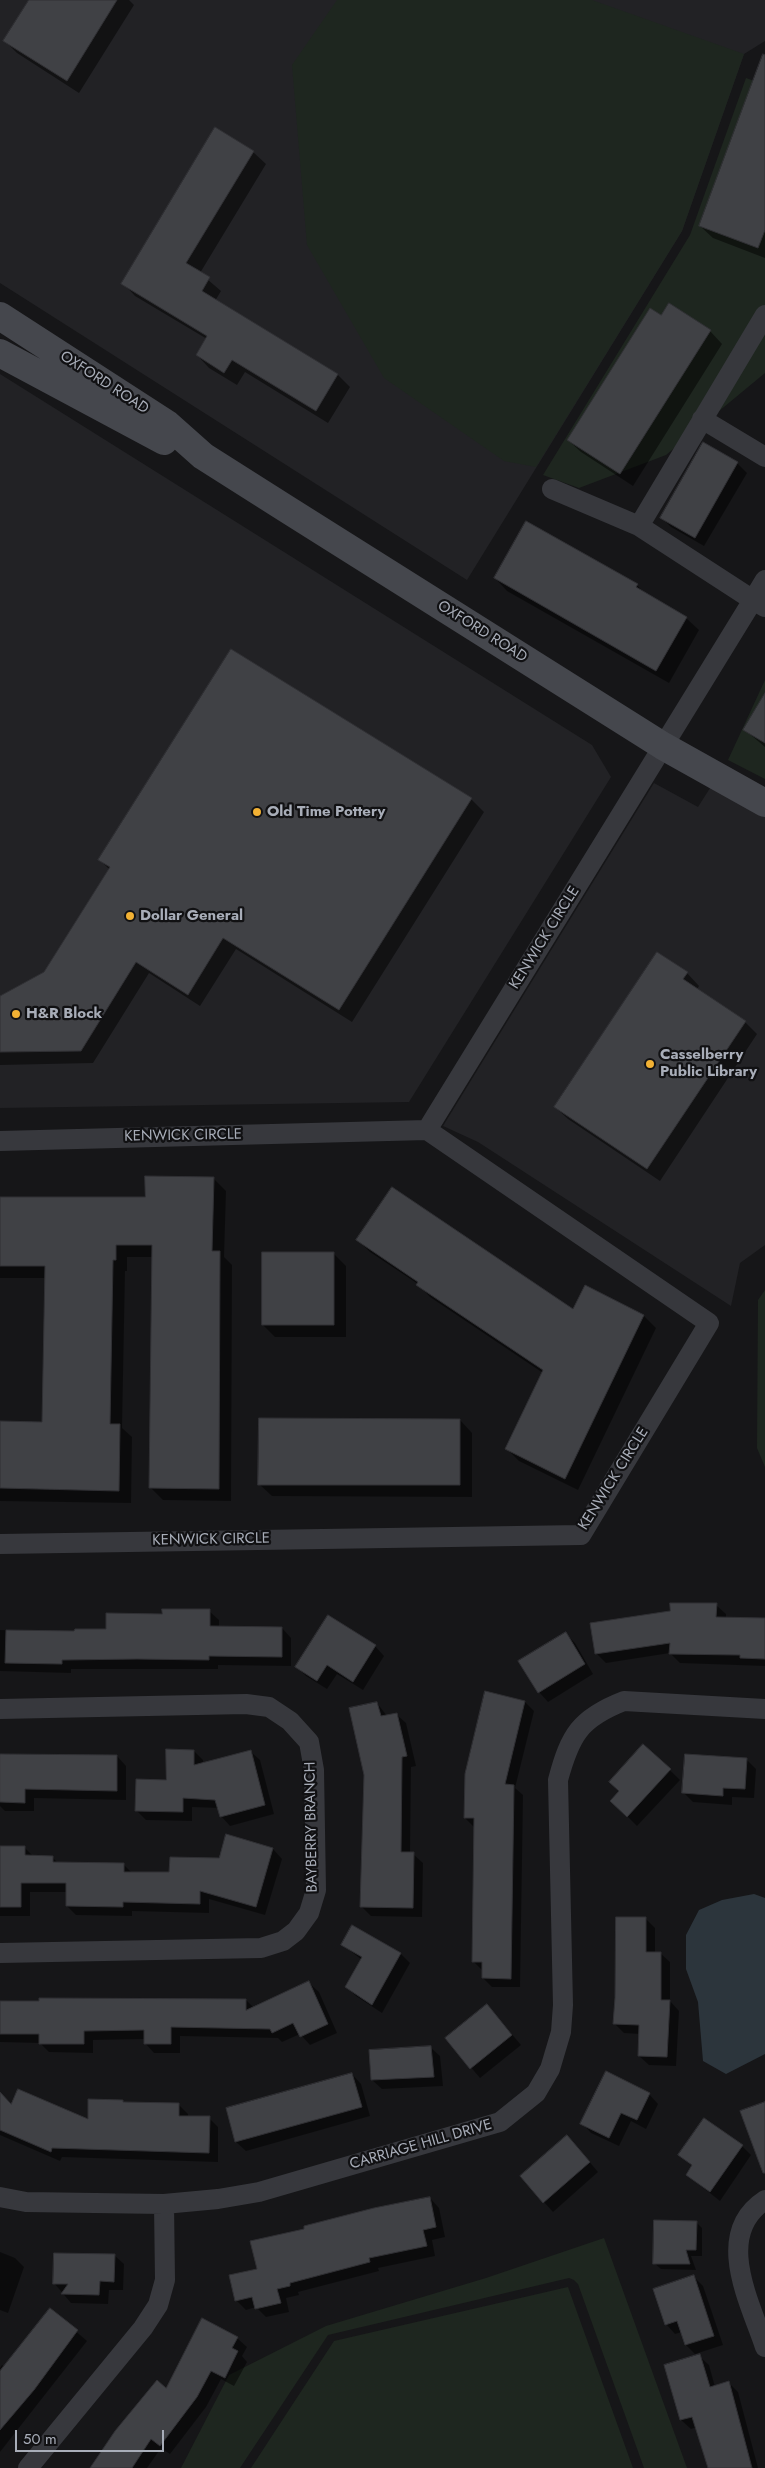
<!DOCTYPE html>
<html>
<head>
<meta charset="utf-8">
<style>
  body { margin:0 }
  #map { position:relative; width:765px; height:2468px; overflow:hidden; background:#161618; font-family:Jost,sans-serif }
  canvas { display:block }
  .scale { position:absolute; left:15px; top:2430px; width:149px; height:22px; box-sizing:border-box; border:2px solid #a8adb8; border-top:0; padding-left:6px; font-size:15px; line-height:18px; white-space:nowrap; color:#a8adb8; -webkit-text-stroke:4px #111113; paint-order:stroke }
</style>
</head>
<body>
<div id="map">
<canvas width="765" height="2468"></canvas>
<div class="scale">50 m</div>
</div>
<script>
const c = document.querySelector('canvas').getContext('2d');
c.lineJoin = 'round';
function paint(path, color) { c.fillStyle = color; c.fill(path, 'evenodd'); }
function trace(path, color, width, dash) { c.strokeStyle = color; c.lineWidth = width; c.lineCap = dash ? 'butt' : 'round'; c.setLineDash(dash || []); c.stroke(path); }
function label(font, color, halo, rows, align = 'center') {
  c.font = font + ' Jost,sans-serif'; c.lineWidth = 4.5; c.setLineDash([]); c.textBaseline = 'middle'; c.strokeStyle = halo; c.fillStyle = color; for (const [text, x, y, turn = 0] of rows) {
    c.save(); c.translate(x, y); c.rotate((+turn || 0) * Math.PI / 180); c.textAlign = isNaN(turn) ? turn : align; if (halo) c.strokeText(text, 0, 0); c.fillText(text, 0, 0); c.restore();
  }
}
const built = new Path2D(`
  M0,0H765V41L744,54L682,231L467,580L0,283Z
  M0,374L592,745L611,777L409,1102L0,1108Z
  M654,783L698,807L712,785L765,815V1245L740,1263L731,1306L478,1142L443,1126Z`);
const green = new Path2D(`
  M337,0H592L744,54L682,231L536,467L504,461L384,378L307,245L292,65Z
  M746,78L765,85V373L666,455L579,488L543,475L690,235Z
  M765,680V779L728,760Z
  M765,1290V1467L757,1448L758,1300Z
  M604,2238L687,2468H644L578,2284L574,2280L569,2278L328,2335L240,2468H181L229,2375L326,2326L486,2278Z
  M568,2287L633,2468H251L334,2341Z`);
const water = new Path2D(`
  M754,1894L765,1898V2054L726,2074L703,2061L698,2002L686,1969V1935L699,1910L722,1900Z`);
const shadow = new Path2D(`
  M30,0H129L134,5L79,93L17,53L5,41Z
  M765,78V258L713,238L700,226Z
  M253,152L266,164L200,273L221,291L215,301L338,375L350,387L328,423L245,372L237,385L209,368L197,355L207,339L135,296L123,283Z
  M669,305L710,331L722,344L633,486L581,452L568,440Z
  M703,444L737,463L747,473L704,546L671,527L661,517Z
  M495,578L637,585L646,595L686,618L699,630L669,683L507,591Z
  M765,695V747L745,730Z
  M471,799L484,812L352,1022L236,949L200,1006L149,973L93,1063L0,1065V997L44,973L110,870L100,860Z
  M687,973L699,986L697,989L745,1022L757,1034L660,1181L568,1119L555,1107Z
  M213,1178L226,1191L224,1257L232,1265L231,1501L163,1500L150,1487L153,1257H127V1271H125L122,1428L132,1437L131,1503L0,1501V1422L43,1423L46,1278H0V1200L146,1198Z
  M358,1240L574,1311L585,1287L644,1316L656,1328L578,1490L519,1461L507,1449L543,1373L430,1297L418,1284L370,1252Z
  M333,1253L346,1266V1337H275L263,1325Z
  M460,1420L472,1433V1497L272,1496L259,1484Z
  M716,1605L726,1614V1618L765,1619V1666L680,1663L670,1653L606,1663L596,1653Z
  M209,1611L219,1620V1627L282,1628L291,1638V1666L218,1665V1669H71V1673L0,1671V1630L76,1632L107,1630Z
  M566,1634L575,1643L593,1674L548,1702L539,1692Z
  M375,1646L384,1656L363,1690L337,1674L327,1689L306,1676L297,1667Z
  M525,1702L534,1711L515,1788L523,1795L520,1987H492L483,1978V1971L473,1961L475,1828L465,1818Z
  M377,1703L387,1716L396,1714L406,1723L416,1766L411,1767L410,1853L413,1854L423,1863L422,1917L371,1916L362,1907Z
  M644,1745L680,1780L637,1826L621,1810Z
  M194,1751L203,1760V1764L250,1751L260,1760L274,1814L230,1826L221,1816L219,1808L192,1807V1821L146,1820L136,1810L167,1781Z
  M0,1755L117,1756L126,1766V1800L34,1798V1811H5L0,1806Z
  M747,1760L756,1769L754,1798L732,1797V1805L693,1802L684,1793Z
  M0,1847H24L34,1857H52L59,1864L124,1865L132,1873L171,1874L220,1859L273,1849L282,1859L265,1915L209,1899V1913L132,1911V1916L76,1915L67,1906V1892H30V1916H0Z
  M646,1919L655,1928V1953H660L670,1962V2001L679,2011L676,2066L649,2065L639,2056L640,2034L624,2033L614,2023Z
  M353,1927L401,1954L410,1963L382,2013L356,1996L347,1987L362,1960L343,1945Z
  M309,1983L319,1992L337,2033L310,2045L300,2034L282,2042L278,2038L180,2036V2053H154L145,2043V2039L93,2040V2053L49,2052L40,2043L0,2042V2001L246,2000L254,2008Z
  M487,2005L521,2045L480,2078L446,2038Z
  M430,2047L440,2056L443,2086L382,2089L372,2080Z
  M352,2074L361,2084L370,2116L246,2151L236,2142L228,2109Z
  M0,2093L12,2106L89,2120L122,2101L125,2104L179,2105L188,2114V2117L209,2118L218,2127V2162L62,2157L60,2161L0,2135Z
  M649,2094L658,2104L646,2129L631,2121L619,2146L591,2133L582,2123Z
  M576,2146L598,2172L553,2212L521,2177Z
  M742,2146L751,2155L720,2201L687,2175L693,2167L680,2155Z
  M430,2198L439,2208L445,2237L432,2240L435,2256L378,2268L379,2271L298,2292L299,2295L286,2298L289,2312L266,2317L256,2307L246,2310L236,2300L258,2270Z
  M696,2222L702,2228V2256H691L696,2270L661,2269L654,2263Z
  M0,2252L15,2258L24,2267L8,2313L0,2310Z
  M114,2255L124,2264L123,2290H109L108,2304L71,2303L54,2283Z
  M694,2277L703,2286L723,2345L695,2354L686,2345L682,2332L675,2334L666,2324Z
  M50,2309L87,2341L0,2452V2368L2,2365L5,2367Z
  M237,2338L247,2347L242,2356L247,2362L234,2386L221,2379L206,2407L170,2454L161,2448L147,2468H91L167,2390Z
  M699,2356L709,2365L715,2387L729,2383L738,2392L758,2468H709L697,2427L691,2429L681,2420L665,2366Z`);
const building = new Path2D(`
  M29,0H117L67,81L3,41Z
  M763,54L765,55V230L758,248L699,226Z
  M215,127L254,151L186,263L210,277L202,291L338,374L316,411L232,360L224,373L196,355L207,336L121,284Z
  M669,303L711,330L620,474L567,440L650,308L661,315Z
  M703,442L738,462L695,538L660,518Z
  M526,521L638,584L636,587L687,617L656,671L494,578Z
  M231,649L472,798L339,1010L223,938L188,995L136,962L81,1051L0,1052V996L44,972L110,867L98,860Z
  M765,693V743L743,730Z
  M657,952L688,972L683,979L746,1021L647,1169L554,1107Z
  M145,1176L214,1177L212,1251H220L219,1489L149,1488L152,1245H116V1260H113L110,1424H120L119,1491L0,1488V1421L42,1422L45,1266H0V1197H145Z
  M392,1187L573,1309L585,1285L644,1315L565,1479L505,1449L543,1370L416,1285L418,1282L356,1240Z
  M262,1252H334V1325H262Z
  M259,1418L460,1419V1485H258Z
  M670,1603H717L716,1617L765,1618V1659L740,1658V1655L669,1654L670,1643L595,1654L590,1623L670,1611Z
  M162,1609H210V1626L282,1627V1657L209,1656V1660L137,1659L62,1660V1664L5,1663L6,1630L74,1631L75,1629H106V1613L162,1614Z
  M328,1615L376,1645L353,1682L327,1665L317,1681L295,1667Z
  M566,1632L585,1664L538,1693L518,1661Z
  M485,1691L525,1701L505,1784L514,1785L511,1979L482,1978V1962H472L474,1818H464L465,1774Z
  M377,1702L381,1716L397,1713L407,1756L402,1757L401,1852H414L413,1908L360,1907L364,1775L349,1708Z
  M643,1744L671,1769L627,1817L610,1801L619,1791L609,1782Z
  M166,1749L194,1750V1765L251,1750L265,1805L220,1817L215,1800L183,1798V1812L135,1811L136,1779L166,1780Z
  M0,1754L117,1755V1791L25,1789V1803L0,1802Z
  M685,1754L747,1758L745,1789L723,1788V1796L682,1793Z
  M226,1834L273,1848L256,1907L200,1891V1904L123,1902V1907L66,1906V1883H21V1907H0V1846H25V1855L53,1856V1862L124,1863V1872H169L170,1857L219,1858Z
  M616,1917H646V1952H661V2000H670L667,2057L638,2056L639,2025L613,2024L615,1998Z
  M352,1925L401,1953L372,2005L345,1987L362,1957L341,1945Z
  M309,1981L328,2024L300,2037L293,2023L272,2033L270,2029L171,2027V2044H144V2030L84,2031V2044H39V2034H0V2001H39V1998L246,1999V2010Z
  M487,2004L512,2035L470,2069L445,2038Z
  M431,2046L434,2077L371,2080L369,2050Z
  M606,2071L650,2093L637,2120L621,2113L609,2138L580,2124Z
  M352,2073L362,2107L235,2142L226,2108Z
  M18,2089L88,2119V2099L123,2100V2102L179,2103V2116H210L209,2153L52,2148L51,2152L0,2130V2092L11,2104Z
  M765,2102V2173H763L740,2111Z
  M704,2118L743,2145L710,2192L686,2175L692,2165L678,2155Z
  M567,2135L590,2162L543,2203L520,2176Z
  M430,2197L436,2227L423,2230L427,2246L369,2258L370,2262L290,2283V2286L277,2289L281,2303L255,2309L252,2297L235,2301L229,2275L257,2269L250,2241L304,2229V2226L374,2208Z
  M654,2220L697,2221L696,2250H686L690,2264H653Z
  M54,2253L115,2254L114,2282L100,2281L99,2295L61,2294L68,2284H53Z
  M694,2275L714,2336L685,2345L677,2321L665,2325L653,2289Z
  M50,2308L78,2330L34,2390L0,2430V2371Z
  M202,2318L238,2337L232,2348L238,2351L225,2378L211,2371L197,2397L160,2446L151,2439L132,2468H90L115,2431L157,2380L166,2388Z
  M700,2354L710,2387L729,2381L752,2468H708L692,2417L680,2420L664,2365Z`);
const street = new Path2D(`
  M702,419L765,457
  M552,489L639,526
  M765,580L753,600L765,607
  M0,1141L427,1130L753,600L639,526L765,315
  M0,1544L581,1535L709,1323L427,1130
  M0,1709L246,1704L269,1707L290,1721L309,1742L314,1770L316,1890L309,1913L296,1931L283,1941L261,1948L0,1953
  M0,2197L26,2202L164,2204L218,2199L259,2192L500,2122L536,2093L550,2069L561,2032L563,2005L558,1780C570,1735 580,1718 624,1701L765,1709
  M765,2200C713,2234 750,2302 765,2347
  M28,2468L143,2328L158,2305L165,2280L164,2204`);
const secondary = new Path2D(`
  M0,316L167,424L203,456L285,508L663,746L765,803
  M0,353L164,441`);
const markers = [
  [257,812,5,"#f2b134"],
  [130,916,5,"#f2b134"],
  [16,1014,5,"#f2b134"],
  [650,1064,5,"#f2b134"]
];
const streetNames = [
  ["OXFORD ROAD",104,383,33],
  ["OXFORD ROAD",482,632,32],
  ["KENWICK CIRCLE",545,938,-58],
  ["KENWICK CIRCLE",183,1136,-1],
  ["KENWICK CIRCLE",614,1479,-58],
  ["KENWICK CIRCLE",211,1540,-1],
  ["BAYBERRY BRANCH",312,1827,-91],
  ["CARRIAGE HILL DRIVE",421,2145,-16]
];
const poiNames = [
  ["Old Time Pottery",267,812],
  ["Dollar General",140,916],
  ["H&R Block",26,1014],
  ["Casselberry",660,1055],
  ["Public Library",660,1072]
];
paint(built, '#222225');
paint(green, '#1e261f');
paint(water, '#2c353c');
paint(shadow, '#0007');
paint(building, '#404145');
trace(building, '#303034', 1);
trace(street, '#37383d', 20);
trace(secondary, '#45474d', 28);
for (const [x, y, r, color] of markers) { const dot = new Path2D(); dot.arc(x, y, r, 0, 2 * Math.PI); c.fillStyle = color; c.fill(dot); trace(dot, '#111113', 2); }
label('15px', '#a8adb8', '#111113', streetNames);
label('bold 15px', '#a8adb8', '#111113', poiNames, 'left');
</script>
</body>
</html>
